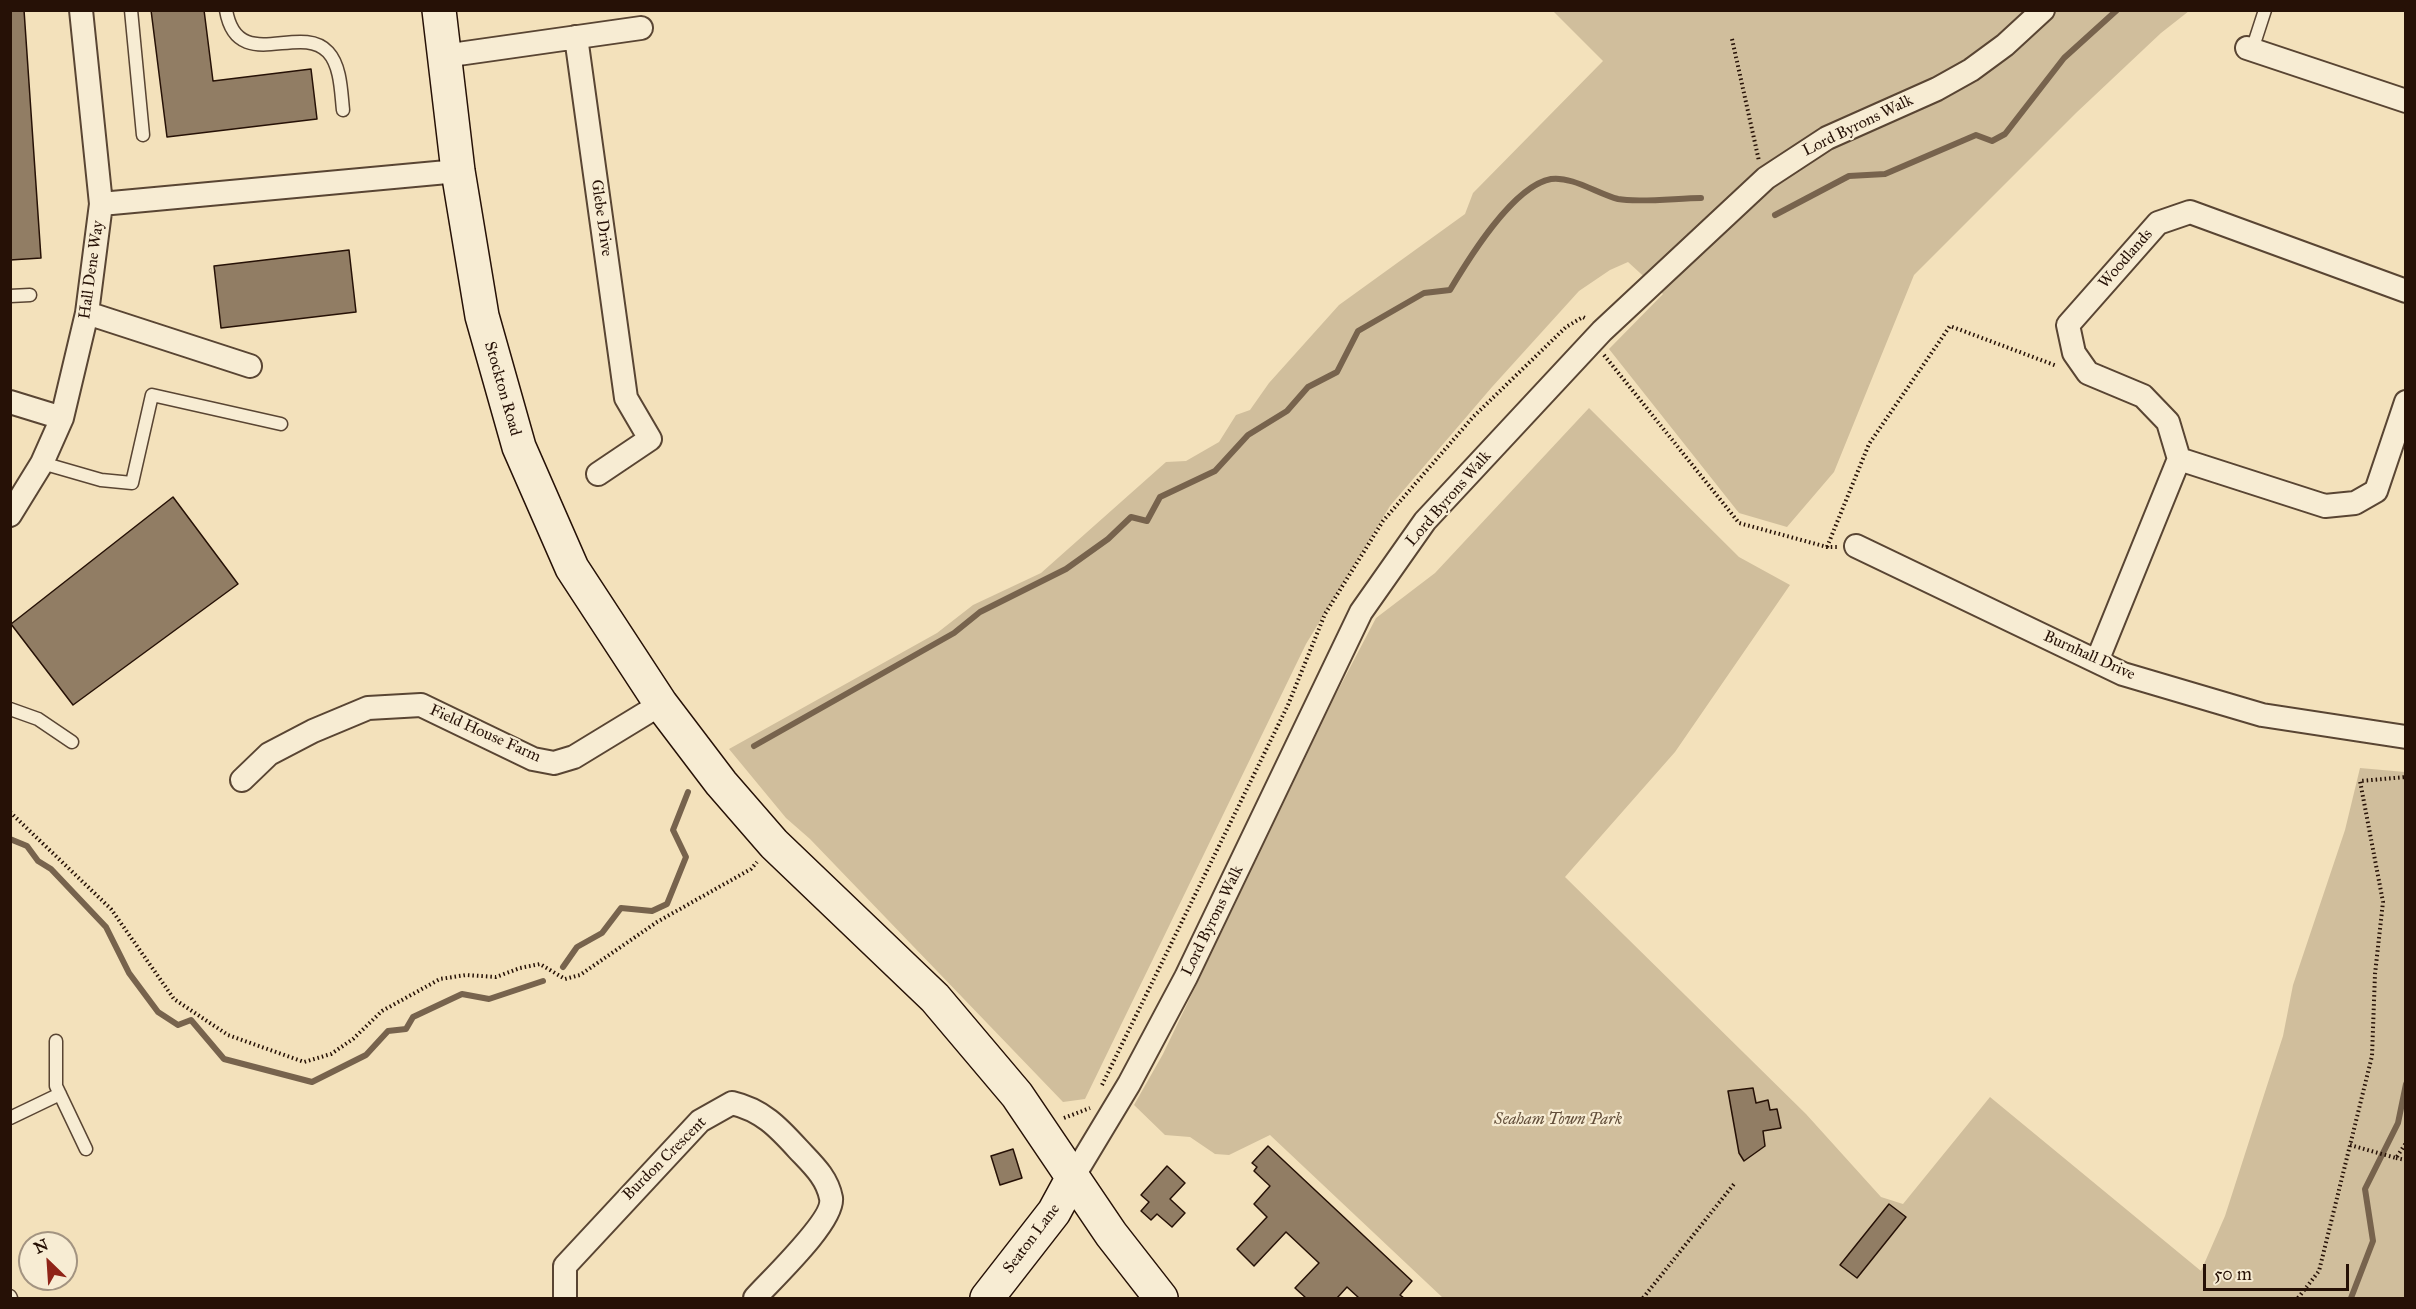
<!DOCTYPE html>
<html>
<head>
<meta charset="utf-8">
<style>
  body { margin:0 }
  #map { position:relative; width:2416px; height:1309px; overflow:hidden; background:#f3e1bb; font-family:"IM FELL Great Primer",serif }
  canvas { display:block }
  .frame { position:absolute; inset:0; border:12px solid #261106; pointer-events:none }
  .north { position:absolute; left:18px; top:1231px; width:60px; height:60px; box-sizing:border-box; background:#f7ecd3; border:2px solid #a39481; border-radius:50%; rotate:335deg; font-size:16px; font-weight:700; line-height:24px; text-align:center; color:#261106 }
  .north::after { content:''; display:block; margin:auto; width:21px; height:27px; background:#8f2418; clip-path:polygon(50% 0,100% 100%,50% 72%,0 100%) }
  .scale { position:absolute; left:2203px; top:1264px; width:146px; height:27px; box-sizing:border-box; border:3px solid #261106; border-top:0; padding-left:8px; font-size:18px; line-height:21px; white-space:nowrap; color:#261106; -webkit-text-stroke:4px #f7ecd3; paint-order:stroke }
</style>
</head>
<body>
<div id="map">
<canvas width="2416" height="1309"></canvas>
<div class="frame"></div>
<div class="north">N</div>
<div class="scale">50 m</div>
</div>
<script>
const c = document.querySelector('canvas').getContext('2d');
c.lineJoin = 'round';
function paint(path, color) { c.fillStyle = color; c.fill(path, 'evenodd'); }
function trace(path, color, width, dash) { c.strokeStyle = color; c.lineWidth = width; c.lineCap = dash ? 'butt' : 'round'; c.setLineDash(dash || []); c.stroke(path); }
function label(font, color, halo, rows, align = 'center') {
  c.font = font + ' "IM FELL Great Primer",serif'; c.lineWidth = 4.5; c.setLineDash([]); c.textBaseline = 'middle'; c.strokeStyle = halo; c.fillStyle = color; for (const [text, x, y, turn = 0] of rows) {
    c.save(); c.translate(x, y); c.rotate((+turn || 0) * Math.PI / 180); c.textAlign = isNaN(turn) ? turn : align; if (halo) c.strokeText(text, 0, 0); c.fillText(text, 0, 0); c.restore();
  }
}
const green = new Path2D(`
  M1553,11H2189L2161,33L2076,113L1914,275L1834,472L1787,527L1739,513L1609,349L1663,294L1628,262L1610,270L1579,291L1492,387L1390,506L1306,644L1085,1099L1063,1102L810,839L786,818L729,749L937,633L973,605L1041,573L1166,462L1186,461L1219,442L1236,415L1250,410L1269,383L1339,305L1465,214L1473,193L1603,61Z
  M1589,408L1739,557L1790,585L1675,752L1565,877L1806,1114L1881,1197L1903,1204L1990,1097L2201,1271L2225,1216L2283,1036L2293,985L2345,830L2360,768L2405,772V1298H1443L1270,1135L1229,1155L1215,1154L1190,1137L1165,1135L1134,1105L1163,1054L1334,698L1376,618L1435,573Z`);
const stream = new Path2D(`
  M1775,215L1849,176L1885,174L1976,135L1992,141L2005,134L2064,58L2117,10
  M754,746L954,633L980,612L1066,569L1108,539L1131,517L1147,521L1160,497L1215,471L1248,435L1287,411L1308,387L1337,372L1358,331L1424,293L1450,290C1469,258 1513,186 1551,179C1572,176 1598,194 1618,199C1638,203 1679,198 1701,198
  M10,839L27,846L38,861L51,869L106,927L129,973L158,1012L178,1025L191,1020L224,1059L312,1082L366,1055L388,1031L406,1029L413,1017L462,994L489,999L543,981
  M563,967L577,947L602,933L621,908L652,911L667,904L686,857L673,830L688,792
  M2351,1298L2373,1241L2365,1189L2398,1123L2406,1084`);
const building = new Path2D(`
  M10,10H24L41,258L10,260Z
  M151,10H204L213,81L311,69L317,119L167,137Z
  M349,250L356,312L221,328L214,266Z
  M173,497L238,584L73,705L11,624Z
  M1753,1088L1756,1103L1768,1100L1770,1110L1777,1109L1781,1128L1763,1131L1765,1146L1744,1161L1739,1153L1728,1091Z
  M1268,1146L1412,1281L1400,1295L1404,1298H1359L1347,1287L1337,1298H1306L1295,1288L1319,1263L1286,1232L1254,1266L1237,1249L1267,1217L1254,1204L1270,1186L1254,1171L1257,1167L1252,1163Z
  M1013,1149L1022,1178L1000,1185L991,1156Z
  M1167,1166L1185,1183L1170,1199L1185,1213L1172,1227L1157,1214L1151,1220L1141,1211L1149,1202L1141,1195Z
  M1889,1204L1906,1217L1857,1278L1840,1265Z`);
const path = new Path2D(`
  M1732,39L1759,161
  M1604,355L1739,523L1827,547H1837
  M1827,547L1869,444L1950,326L2057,366
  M10,812L111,909L174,999L228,1035L304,1062L331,1054L353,1039L382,1011L440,979L466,975L496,977L520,968L540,964L565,979L580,975L657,922L751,869L757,862
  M1102,1085L1288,705L1325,614L1383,521L1473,417L1566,327L1583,317L1587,319
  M1064,1118L1090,1108
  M2350,1145L2396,1158L2406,1143
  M2396,1158L2406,1160
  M2406,1217V1232
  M1643,1298L1734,1184
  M2298,1298L2319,1271L2372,1056L2375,974L2383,902L2360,781L2406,777`);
const service = new Path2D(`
  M131,10L143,135
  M226,10C237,75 300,22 328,52C341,66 341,92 343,110
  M2252,50L2265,10
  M10,296L30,295
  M42,463L101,480L132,483L152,395L281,424
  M10,709L38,719L72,742
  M56,1041V1086L86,1149
  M10,1118L60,1094
  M10,1296L11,1298`);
const minor = new Path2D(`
  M576,37L626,398L650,439L598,474
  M2247,48L2406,101
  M444,56L641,28
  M101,204L458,171
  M87,313L250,366
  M10,402L62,418
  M2179,459L2325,506L2355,503L2376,491L2406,402
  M10,515L42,463L62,418L87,313L101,204L81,10
  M1856,546L2123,674L2262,715L2406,737
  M2097,661L2179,459L2168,422L2143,396L2088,373L2074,353L2068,325L2158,223L2190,212L2406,291
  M242,780L269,754L313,731L368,708L421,705L533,759L554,763L574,757L661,704
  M1073,1177L1129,1084L1186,977L1361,612L1425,521L1602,331L1766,178L1827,138L1937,89L1971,70L2005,45L2043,10
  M565,1298V1266L700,1121L732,1103C762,1110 778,1127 798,1149C812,1164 827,1177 831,1198C835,1220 771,1280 755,1298`);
const secondary = new Path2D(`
  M439,10L458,171L482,316L519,447L572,568L661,704L721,783L774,844L935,998L1017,1095L1111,1234L1161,1298
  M987,1298L1054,1212L1073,1177`);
const streetNames = [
  ["Lord Byrons Walk",1858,126,-26],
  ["Glebe Drive",601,218,82],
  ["Woodlands",2126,259,-49],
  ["Hall Dene Way",92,270,-82],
  ["Stockton Road",502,389,74],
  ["Lord Byrons Walk",1449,499,-49],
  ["Burnhall Drive",2089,656,24],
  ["Field House Farm",485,734,24],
  ["Lord Byrons Walk",1213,921,-64],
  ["Burdon Crescent",665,1159,-45],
  ["Seaton Lane",1032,1239,-53]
];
const parkNames = [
  ["Seaham Town Park",1558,1120]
];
paint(green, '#d0be9c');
trace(stream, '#77634d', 6);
paint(building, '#917d64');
trace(building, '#261106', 1.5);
trace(service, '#594533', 15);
trace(minor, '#594533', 26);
trace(secondary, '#261106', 36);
trace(path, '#261106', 4, [1.5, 3]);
trace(service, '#f7ecd3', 12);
trace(minor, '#f7ecd3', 22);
trace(secondary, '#f7ecd3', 33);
label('16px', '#261106', '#f7ecd3', streetNames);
label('italic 16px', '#624e3a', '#f7ecd3', parkNames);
</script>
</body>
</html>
